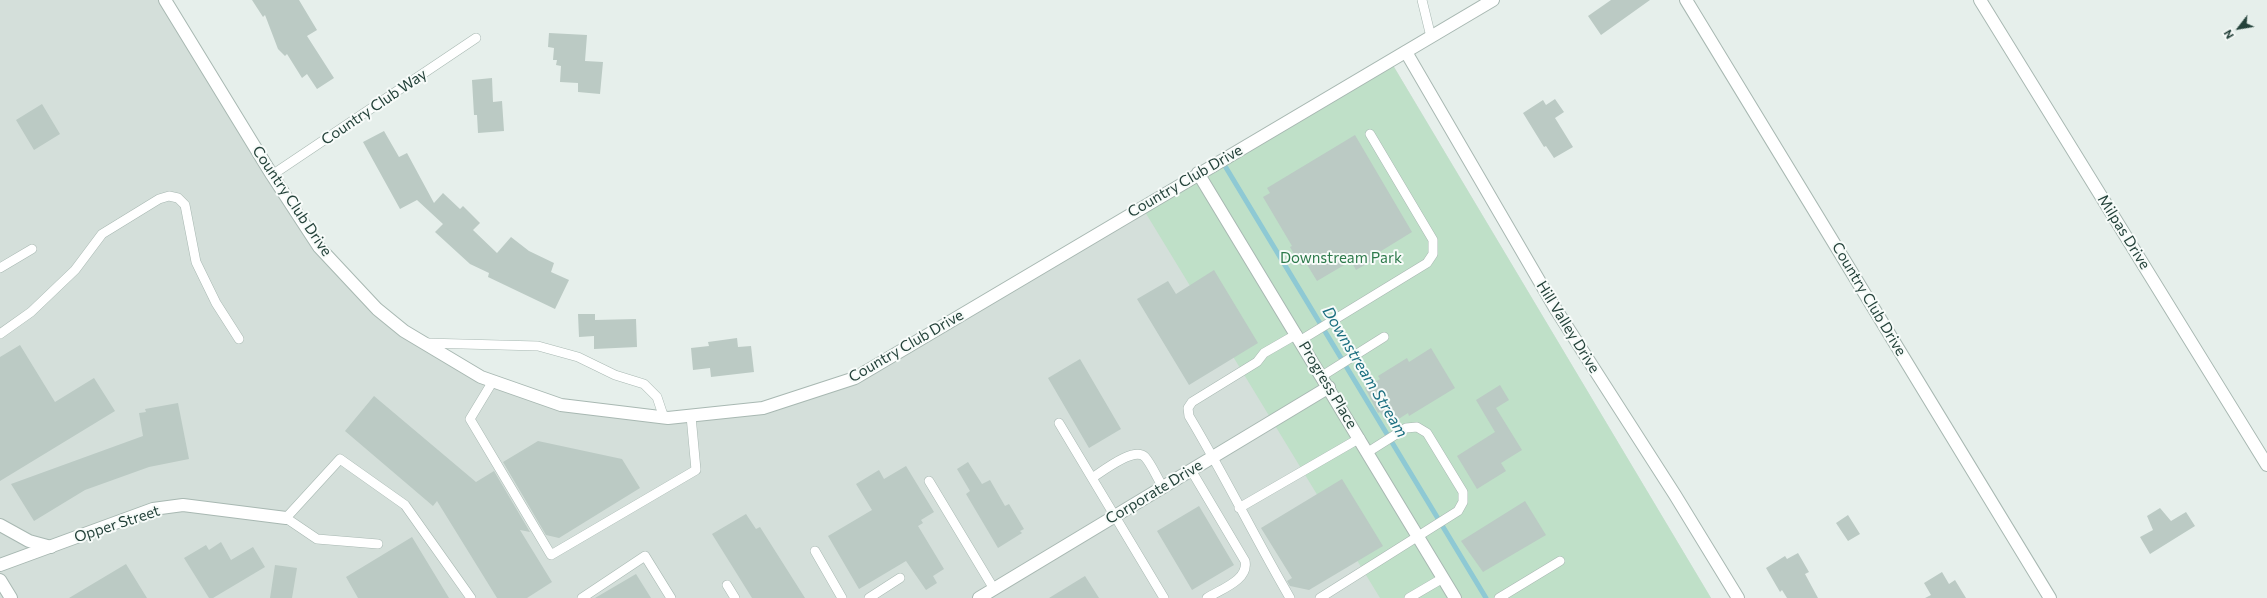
<!DOCTYPE html>
<html>
<head>
<meta charset="utf-8">
<style>
  body { margin:0 }
  #map { position:relative; width:2267px; height:598px; overflow:hidden; background:#e6efeb; font-family:Commissioner,sans-serif }
  canvas { display:block }
  .north { position:absolute; left:2219px; top:8px; width:40px; height:40px; -webkit-text-stroke:3px #f7fbf9; paint-order:stroke; rotate:239deg; font-size:11px; font-weight:700; line-height:16px; text-align:center; color:#24423a }
  .north::after { content:''; display:block; margin:auto; width:14px; height:18px; background:#24423a; clip-path:polygon(50% 0,100% 100%,50% 72%,0 100%) }
</style>
</head>
<body>
<div id="map">
<canvas width="2267" height="598"></canvas>
<div class="north">N</div>
</div>
<script>
const c = document.querySelector('canvas').getContext('2d');
c.lineJoin = 'round';
function paint(path, color) { c.fillStyle = color; c.fill(path, 'evenodd'); }
function trace(path, color, width, dash) { c.strokeStyle = color; c.lineWidth = width; c.lineCap = dash ? 'butt' : 'round'; c.setLineDash(dash || []); c.stroke(path); }
function label(font, color, halo, rows, align = 'center') {
  c.font = font + ' Commissioner,sans-serif'; c.lineWidth = 4; c.setLineDash([]); c.textBaseline = 'middle'; c.strokeStyle = halo; c.fillStyle = color; for (const [text, x, y, turn = 0] of rows) {
    c.save(); c.translate(x, y); c.rotate((+turn || 0) * Math.PI / 180); c.textAlign = isNaN(turn) ? turn : align; if (halo) c.strokeText(text, 0, 0); c.fillText(text, 0, 0); c.restore();
  }
}
const built = new Path2D(`
  M0,0H160L297,215L392,321L467,370L583,409L710,415L837,385L1390,60L1711,598H0Z`);
const green = new Path2D(`
  M1391,62L1711,598H1380L1142,207Z`);
const stream = new Path2D(`
  M1222,161L1486,598`);
const building = new Path2D(`
  M252,0H299L317,30L307,36L334,78L317,89L307,74L302,78L287,54L285,56L278,49L265,15L263,17Z
  M1611,0H1650L1601,35L1588,16Z
  M549,33L587,35L585,61L603,62L600,94L578,92V83L560,82L561,66L556,65L557,60H553L554,48L548,47Z
  M492,78L493,102L502,101L504,131L478,133L477,115H474L472,80Z
  M1555,99L1564,112L1555,118L1573,147L1554,158L1546,146L1544,147L1523,113L1543,100L1546,105Z
  M42,104L60,134L34,150L16,120Z
  M384,131L399,157L407,153L434,203L443,193L460,209L463,206L480,223L473,230L497,253L511,237L529,251L554,263L551,272L569,280L555,309L488,277L489,273L470,264L435,232L443,224L417,200L400,209L363,142Z
  M1355,135L1412,232L1373,256L1375,259L1356,270L1351,261L1317,281L1306,263L1301,266L1290,247L1292,246L1263,197L1270,193L1267,188Z
  M1214,270L1258,343L1189,385L1137,299L1168,281L1176,294Z
  M578,314H595V320L636,319L637,347L594,349V336L579,337Z
  M737,338L738,347L751,346L754,372L711,377L710,368L693,370L691,348L709,346L708,342Z
  M20,345L55,402L94,378L115,411L0,481V357Z
  M1431,348L1455,388L1409,416L1408,413L1397,420L1393,415L1385,420L1380,412L1378,413L1365,388L1380,379L1378,376L1407,358L1409,362Z
  M1080,359L1121,429L1089,448L1048,378Z
  M1500,385L1509,400L1496,408L1522,450L1501,463L1506,471L1477,489L1457,456L1495,432L1476,400Z
  M374,396L476,482L494,471L530,532L520,530L552,582L527,598H497L437,501L433,506L345,431Z
  M178,403L189,459L149,467L85,490L34,521L11,484L143,436L139,413L146,412L145,409Z
  M538,441L622,459L640,488L559,538L546,535L503,462Z
  M968,462L982,484L990,480L1005,506L1009,504L1024,529L1020,531L1022,533L998,548L966,494L970,491L957,469Z
  M906,466L934,512L921,520L923,523L918,526L944,569L933,576L937,583L926,590L906,561L859,589L828,536L872,510L856,484L879,470L884,479Z
  M1342,479L1383,546L1309,590L1290,586L1287,581L1292,578L1261,528Z
  M1525,501L1546,535L1483,572L1461,541Z
  M1199,506L1234,565L1192,590L1157,531Z
  M2160,508L2171,521L2186,512L2195,526L2150,554L2140,537L2153,530L2147,516Z
  M746,514L756,529L760,527L805,598H752L712,534Z
  M1848,515L1860,534L1848,541L1836,523Z
  M412,537L449,598H358L346,577Z
  M221,542L231,560L253,547L265,567L213,598H209L184,558L206,545L209,550Z
  M1798,553L1809,572L1805,574L1818,598H1787L1782,590L1780,592L1766,568L1785,556L1787,559Z
  M126,564L147,598H69Z
  M275,565L297,568L292,598H270Z
  M1942,572L1949,584L1955,580L1966,598H1925L1931,595L1924,583Z
  M636,574L651,598H595Z
  M1085,576L1099,598H1049Z`);
const service = new Path2D(`
  M1422,0L1431,37
  M272,175L476,38
  M0,268L32,249
  M0,334L31,312L75,270L102,234L159,199L169,196L178,198L185,205L196,262L216,303L239,339
  M1301,340L1427,263L1433,254V240L1370,134
  M425,343L538,346L578,357L615,375L644,384L657,397L664,418
  M1322,376L1384,337
  M493,381L470,419L551,555L696,470L691,416
  M1059,423L1164,598
  M1191,470L1245,561C1249,580 1221,589 1207,598
  M1092,478C1103,471 1134,446 1145,457C1152,465 1157,478 1163,487
  M929,481L994,589
  M1239,508L1360,438
  M378,544L317,539L286,518L340,459L405,505L471,598
  M815,551L842,598
  M727,585L735,598
  M582,598L645,556L671,598
  M869,598L900,578
  M1290,598C1255,538 1225,476 1189,416L1188,408L1192,402L1257,362L1264,353L1297,334
  M1320,598L1458,511L1463,502V492L1427,433L1417,427L1406,428L1368,452
  M1409,598L1443,578
  M1499,598L1560,561`);
const minor = new Path2D(`
  M1686,0L2050,598
  M1980,0L2267,465
  M1406,52L1555,308L1675,495L1738,598
  M1198,173L1455,598
  M0,565L153,509L183,505L286,518
  M979,598L1329,387`);
const tertiary = new Path2D(`
  M165,0L272,175L319,247L377,309L404,331L481,377L561,405L668,418L763,408L855,378L1493,0
  M0,525L29,541L51,547
  M0,580L11,598`);
const streetNames = [
  ["Country Club Way",374,107,-34],
  ["Country Club Drive",1185,181,-30],
  ["Country Club Drive",292,201,56],
  ["Milpas Drive",2124,232,58],
  ["Country Club Drive",1869,299,59],
  ["Hill Valley Drive",1568,327,58],
  ["Country Club Drive",906,346,-30],
  ["Progress Place",1328,385,59],
  ["Corporate Drive",1154,492,-31],
  ["Opper Street",117,524,-18]
];
const parkNames = [
  ["Downstream Park",1341,258]
];
const waterNames = [
  ["Downstream Stream",1365,372,59]
];
paint(built, '#d4dfda');
paint(green, '#bfe0c8');
trace(stream, '#8ec9d4', 5);
paint(building, '#bbcac4');
trace(service, '#a8b8b2', 10);
trace(minor, '#a8b8b2', 14);
trace(tertiary, '#a8b8b2', 14);
trace(service, '#fff', 9);
trace(minor, '#fff', 12);
trace(tertiary, '#fff', 12);
label('15px', '#24423a', '#f7fbf9', streetNames);
label('15px', '#2d7a4b', '#f7fbf9', parkNames);
label('italic 16px', '#1c6f80', '#f7fbf9', waterNames);
</script>
</body>
</html>
